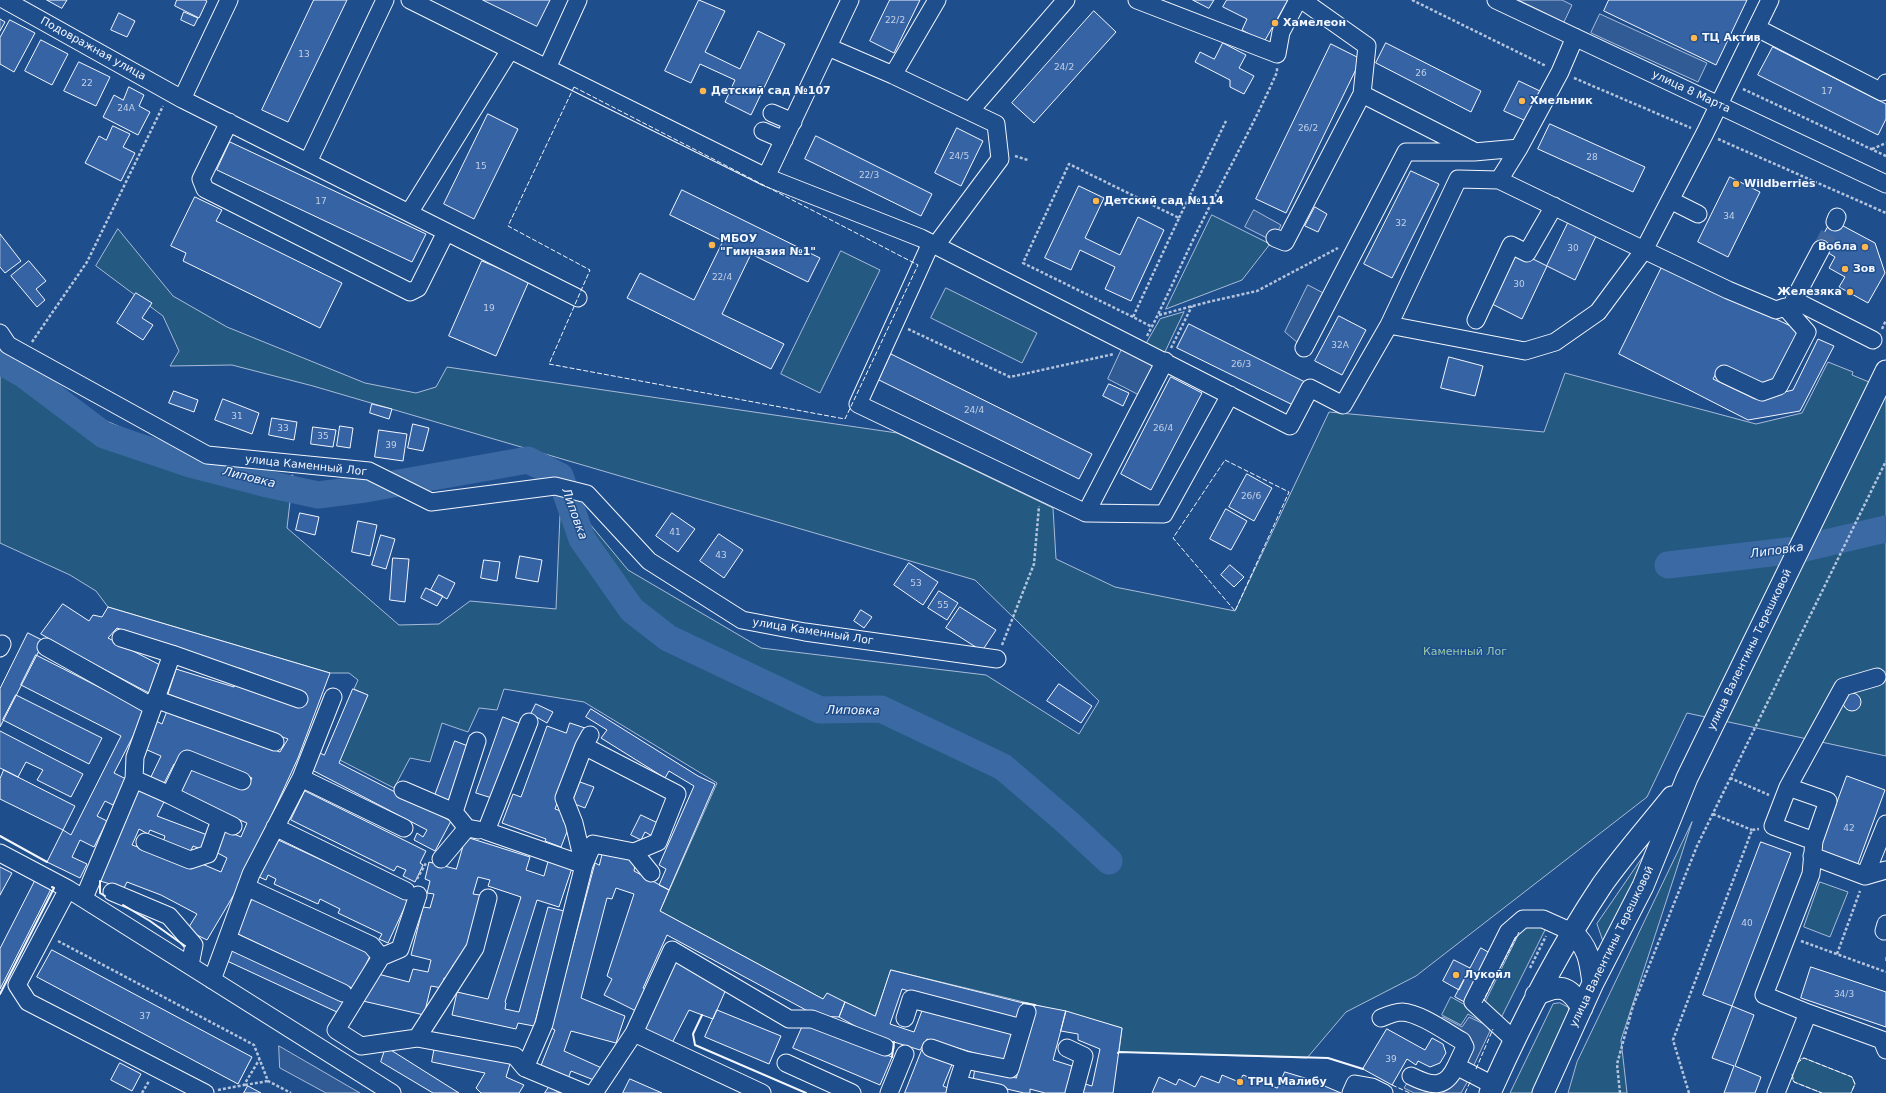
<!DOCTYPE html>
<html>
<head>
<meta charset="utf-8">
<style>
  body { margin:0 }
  canvas { display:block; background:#1f4e8c }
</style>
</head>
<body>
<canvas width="1886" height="1093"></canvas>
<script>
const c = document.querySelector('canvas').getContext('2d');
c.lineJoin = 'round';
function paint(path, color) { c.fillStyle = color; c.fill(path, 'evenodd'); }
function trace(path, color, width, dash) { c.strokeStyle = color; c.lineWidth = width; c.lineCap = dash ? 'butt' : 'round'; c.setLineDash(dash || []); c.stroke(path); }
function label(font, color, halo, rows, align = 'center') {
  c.font = font + ' "DejaVu Sans",sans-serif'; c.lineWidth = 3; c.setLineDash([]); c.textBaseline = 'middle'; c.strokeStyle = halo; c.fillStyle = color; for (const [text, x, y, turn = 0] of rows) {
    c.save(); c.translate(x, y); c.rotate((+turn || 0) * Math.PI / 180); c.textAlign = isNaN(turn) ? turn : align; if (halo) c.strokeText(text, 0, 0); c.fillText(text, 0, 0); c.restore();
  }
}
const green = new Path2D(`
  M1212,215L1270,244L1242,280L1166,309Z
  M118,229L173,296L227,327L365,383L416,393L436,387L447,367L897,433L1053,508L1056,559L1115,587L1235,611L1329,412L1544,432L1565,373L1756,424L1802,413L1828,362L1853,372L1852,375L1886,389V756L1687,713L1647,797L1416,976L1346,1012L1307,1058L1119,1052L1122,1028C1046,1006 968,989 891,970L875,1016L845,1002L823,999L660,911L717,783L584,702L504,689L497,710L479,708L468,732L442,723L430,762L410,758L394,788L338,759L365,694L354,689L358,680L349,673H330L108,607L96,591L70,575L0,543V341L25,386L253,484L293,475L287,528L399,625L439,624L470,601L556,609L560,515L575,506L628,570L761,648L986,675L1079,734L1099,701L975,580L313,386L232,365L170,366L179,351L163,316L96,266Z
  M841,251L880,270L820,393L781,374Z
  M946,288L1037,333L1022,363L931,318Z
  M1184,312L1163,356L1144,347L1160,319Z
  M1692,822L1621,1040L1627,1093H1568L1577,1062Z
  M1655,839L1606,950L1597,924Z
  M1820,882L1848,892L1830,937L1804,927Z
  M1523,926H1547L1500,1020L1484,1005Z
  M1451,997L1476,1011L1486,1024L1468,1014L1461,1025L1442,1015Z
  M1560,1003L1568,1007L1570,1014L1532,1093H1510L1553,1004Z
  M1804,1058L1852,1077L1855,1084L1851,1093H1822L1794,1082L1791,1076L1797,1061Z`);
const parking = new Path2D(`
  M1519,0H1562L1572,5L1564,22Z
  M1600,14L1707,63L1698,82L1591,33Z
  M1254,210L1281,225L1273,241L1245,227Z
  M1308,285L1331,297L1304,348L1285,332Z
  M1122,349L1154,365L1139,395L1108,379Z
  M1443,1017L1462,1027L1469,1017L1486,1025L1490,1031L1472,1069L1460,1064L1468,1045L1438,1025Z
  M279,1046L360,1093H326L280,1068Z
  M1457,1070L1470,1077L1461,1093H1414L1404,1088L1410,1078L1427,1086Z`);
const river = new Path2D(`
  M0,358L2,362L23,374L104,435L190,464L263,483L318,495L365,489L528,460L560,476L582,539L632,610L668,638L820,710L881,709L1003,767L1067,822L1109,861
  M1668,565L1796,550L1886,529`);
const building = new Path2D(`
  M47,0H67L62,8Z
  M177,0H205L207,1L199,18L175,6Z
  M314,0H347L288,122L262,110Z
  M483,0H550L537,26Z
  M699,0L725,11L705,52L740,69L758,31L785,44L751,115L725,102L735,80L700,64L691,83L665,71Z
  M890,0H920L894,53L870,41Z
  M1193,0H1214L1209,8Z
  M1227,0H1288L1264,42L1242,30L1247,19L1223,7Z
  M1609,0H1747L1716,65L1604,11Z
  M1094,11L1116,32L1034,123L1012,103Z
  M184,12L198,18L194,26L181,20Z
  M119,13L135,21L127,37L111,30Z
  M0,19L5,22L0,31Z
  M10,20L35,33L14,72L0,64V38Z
  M41,40L68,54L52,85L25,71Z
  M1223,43L1246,55L1239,68L1254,76L1244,94L1230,87V80L1195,62L1200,52L1214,59Z
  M1386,43L1481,91L1471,112L1376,63Z
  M1331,44L1361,59L1286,213L1256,199Z
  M1773,47L1886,104V119L1878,135L1758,75Z
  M79,62L110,77L96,106L64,91Z
  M1519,81L1540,91L1526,121L1504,111Z
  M129,87L144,95L139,106L150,112L138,135L103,117L114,95L123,100Z
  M488,114L518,129L474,219L444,204Z
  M1550,124L1645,167L1633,192L1538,149Z
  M113,126L130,134L123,147L135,153L121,181L85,163L99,136L106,140Z
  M957,128L983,141L961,186L935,173Z
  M816,136L932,194L921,216L805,159Z
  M230,142L426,234L412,262L217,170Z
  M1411,171L1439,184L1392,278L1364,264Z
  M1730,177L1760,192L1728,257L1698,242Z
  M1079,186L1104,198L1085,238L1120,255L1138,217L1164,230L1131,301L1105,289L1115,267L1080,250L1071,270L1045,258Z
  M682,190L820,258L808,282L751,254L722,314L784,344L771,369L627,298L640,273L694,300L723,241L670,215Z
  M195,197L222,210L216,221L342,283L320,328L183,261L186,253L171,246Z
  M1315,207L1327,214L1318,232L1305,226Z
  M1570,219L1598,232L1575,280L1547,266Z
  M1832,220L1875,243L1885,273L1868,303L1839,287L1845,277L1829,268L1835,257L1817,246Z
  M0,234L21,261L5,273L0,267Z
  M1515,250L1547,266L1522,319L1490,303Z
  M29,261L46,281L36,289L45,300L37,307L11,276Z
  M482,261L529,281L496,356L449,336Z
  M1663,265L1801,331L1768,388L1720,366L1713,379L1755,399L1793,390L1818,339L1834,346L1800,411L1748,420L1619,354Z
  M136,293L152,303L142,318L153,325L143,340L117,323Z
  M1339,316L1366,330L1342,375L1315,361Z
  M1189,324L1305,382L1293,405L1177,348Z
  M891,354L1092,454L1079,479L879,380Z
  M1449,357L1483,366L1475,396L1441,388Z
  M1171,377L1202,393L1151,490L1121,474Z
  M1109,384L1129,393L1123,406L1103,396Z
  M174,391L198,400L194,412L169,403Z
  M223,399L259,413L252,434L215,420Z
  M372,404L392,409L389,419L370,413Z
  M272,418L297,422L294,440L269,435Z
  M413,424L429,428L423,451L408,448Z
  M340,426L353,428L350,448L337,446Z
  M313,427L336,430L333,447L311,444Z
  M379,430L407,434L403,461L375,457Z
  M1247,474L1272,488L1254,521L1229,507Z
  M1226,509L1247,521L1231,550L1210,539Z
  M300,513L319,517L315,535L296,530Z
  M672,513L695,529L678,552L656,536Z
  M358,521L377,525L370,556L352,552Z
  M719,534L743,550L724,578L700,561Z
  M381,535L395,539L386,569L372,565Z
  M520,556L542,560L538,582L516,578Z
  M393,558L409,559L405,602L390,600Z
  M484,560L500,562L497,581L481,578Z
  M909,563L938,582L923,605L894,585Z
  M1230,565L1244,577L1234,587L1221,575Z
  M439,575L455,583L447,599L431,590Z
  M426,588L443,596L437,606L421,598Z
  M939,591L958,603L947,620L928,608Z
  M63,604L89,621L93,615L102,617L108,607L330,673L298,758L239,886L207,940L187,930L197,914L161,895L127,882L124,888L100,881L110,854L139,787L166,798L157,816L210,836L203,850L193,846L189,855L162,845L165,836L150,830L148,834L139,829L132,845L192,866L195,861L221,872L227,858L214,851L222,829L241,837L247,823L179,795L191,767L246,789L252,778L185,751L178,765L174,764L161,789L148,783L161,756L145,749L156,721L162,724L167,711L177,712L176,716L280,752L288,739L168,694L176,669L234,687L237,680L301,705L306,693L239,668L238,671L117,628L108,638L162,666L149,693L79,656L41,634Z
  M960,607L996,630L982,651L946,628Z
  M861,610L872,617L864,628L854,621Z
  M28,633L44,641L0,727V689Z
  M36,655L146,711L114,773L126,779L113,805L105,801L97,816L107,821L94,847L80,840L72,857L87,864L80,878L47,862L63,830L71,835L121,736L21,685Z
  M1059,684L1092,706L1081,723L1047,701Z
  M353,689L368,695L339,763L451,821L435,851L414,840L417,833L423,837L427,830L312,770L320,753L324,755Z
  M1843 702a9 9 0 1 1 18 0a9 9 0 1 1-18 0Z
  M16,695L102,738L89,764L3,720Z
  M536,704L553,712L547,723L531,714Z
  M591,709L698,776L715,784L669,890L659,885L666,869L659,865L694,786L669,771L665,778L601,738L607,730L586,717Z
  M503,717L521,724L495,799L476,793Z
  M570,723L585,728L555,809L566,813L563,821L570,824L561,847L545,841L546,839L502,823L513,794L521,797L547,726L566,733Z
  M0,731L83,774L71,797L37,780L43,770L26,762L18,777L0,768Z
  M455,741L473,748L452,805L434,798Z
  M4,770L75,806L63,830L0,799V779Z
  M1847,776L1885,790L1857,866L1819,852Z
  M580,782L594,787L585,808L572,803Z
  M305,791L426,851L420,863L423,865L415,882L403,876L406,870L397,866L394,871L291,820Z
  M641,815L662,825L656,838L645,832L641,840L631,835Z
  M466,837L530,857L526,870L544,876L549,858L573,865L559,907L537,900L505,1002L506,1003L505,1009L519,1012L548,907L564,911L534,1026L518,1023L516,1029L452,1015L457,992L488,999L521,897L488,886L490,880L478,877L473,894L480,895L462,968L453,965L450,979L444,978L442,988L431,986L424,1015L363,1001L374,973L409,982L413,969L428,972L431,960L411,955L423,907L430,908L434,894L427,893L430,881L425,879L429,862L456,869Z
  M274,838L408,900L388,943L379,939L382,934L338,913L340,909L320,899L318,904L274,884L276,879L268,875L266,880L257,876Z
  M1761,842L1791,853L1732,1006L1754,1015L1735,1066L1761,1077L1755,1093H1724L1734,1066L1712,1058L1732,1006L1703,995Z
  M603,852L636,860L634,871L669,890L660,911L823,999L827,993L845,1002L839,1017L817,1016L667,935L643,988L648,991L638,1012L604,995L612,979L607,976L634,894L616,888L612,899L607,898L581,998L625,1016L616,1043L571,1031L564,1051L604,1069L599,1082L571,1071L567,1081L540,1068L555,1030L551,1028L595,863L599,865Z
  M0,867L12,873L0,895Z
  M35,881L51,889L0,989V949Z
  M253,898L371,954L354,989L236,933Z
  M231,947L345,1000L339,1013L225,960Z
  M1481,948L1502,960L1476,1008L1455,997Z
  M52,950L252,1057L238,1084L37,977Z
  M675,959L727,987L713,1019L689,1010L672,1043L644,1031Z
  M1454,960L1470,968L1459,990L1443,981Z
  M1811,967L1886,992V1027L1801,998Z
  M891,970L1023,1003L1017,1022L902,989L890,1024L914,1032L923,1008L1014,1035L1005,1062L927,1039L920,1050L871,1035L839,1017L845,1002L875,1016Z
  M1035,1005L1066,1011L1053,1060L1072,1066L1066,1093H1045L1030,1089V1093H1024L973,1081L975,1067L1016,1078Z
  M717,1010L781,1036L769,1064L705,1037Z
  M1066,1011L1122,1028L1113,1093H1083L1085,1084L1092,1086L1100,1049L1078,1040V1034L1061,1031Z
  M804,1023L892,1057L880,1085L793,1048Z
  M1387,1029L1425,1050L1432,1038L1443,1044L1446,1053L1440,1063L1430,1067L1418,1061L1416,1065L1407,1059L1392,1085L1363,1069Z
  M435,1046L483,1054L510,1064L506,1077L524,1085L519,1093H481L476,1088L485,1073L432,1062Z
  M386,1047L459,1093H433L381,1062Z
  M922,1050L953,1062L943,1086L948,1088L946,1093H905Z
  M120,1063L141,1074L132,1091L111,1080Z
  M1285,1072L1308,1079L1341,1093H1152L1159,1077L1176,1085L1179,1079L1195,1087L1201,1076L1219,1083L1222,1075L1239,1082L1243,1075L1277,1088Z
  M630,1079L662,1093H623Z
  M248,1086L261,1093H244Z
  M549,1087L560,1093H545Z`);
const minorTunnel = new Path2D(`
  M1821,249L1835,222`);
const path = new Path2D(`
  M1412,0L1546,66
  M1574,78L1691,128
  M1743,89L1886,156
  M1718,139L1886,213
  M1872,149L1886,143
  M1015,156L1028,160
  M1179,218L1226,121
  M1159,315L1208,302L1257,291L1338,248
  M1133,317L1023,263L1069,164L1179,218L1133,317L1152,327
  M908,329L1010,377L1114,354
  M1882,329L1886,320
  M1147,336C1164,304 1178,271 1194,238C1221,182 1252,129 1277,72V68
  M32,342L87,262L163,106
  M1171,348L1192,306
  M1002,645L1034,564L1039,506
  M1730,778L1769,795
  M1713,814L1752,830
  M417,879L426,863
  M58,941L254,1045L268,1081L291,1093
  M1801,941L1886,972
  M1837,954L1860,891
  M1530,968L1546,936
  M245,1085L268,1081
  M218,1090L244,1085L259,1060
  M142,1093L149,1081
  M1620,1093L1617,1064L1633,1006L1697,846L1886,461
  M1689,1093L1673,1040L1752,830L1759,829`);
const minor = new Path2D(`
  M5,0L182,99L578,298
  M410,0L766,177L850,0
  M1137,0L1277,54L1281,32L1298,0
  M1302,0L1367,46L1362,94
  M1496,0L1886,184
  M1757,28L1882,92L1886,83
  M828,47L893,75L996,124L1000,159L936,245
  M547,68L578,0
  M893,75L937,0
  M182,99L229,0
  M970,111L1066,0
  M772,113L793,122
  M229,122L201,179L205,189L410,292L418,288L446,232
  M763,131L784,140
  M308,162L385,0
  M766,177L921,238L1290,426L1310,388L1343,405L1389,325L1525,351L1555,342L1598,312L1644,250L1499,180
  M1670,200L1698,214
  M409,213L510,50
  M1835,222L1837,217
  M1275,238L1285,242L1362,94L1472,150
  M931,243L858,404L1086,513L1164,514L1230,395
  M1821,249L1794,300L1873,340
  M1476,320L1511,245L1527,253L1554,206
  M1389,325L1458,179L1499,180L1519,148
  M0,333L8,345L207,455L369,471L431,502L555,486L587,494L649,561L742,620L805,632L997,659
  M1304,348L1406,152H1474L1519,148L1560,72L1575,37
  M1724,374L1762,392L1779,386L1807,332L1785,307L1776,310L1728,290L1644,250L1705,133L1770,0
  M1086,513L1165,361
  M121,638L172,654
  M46,647L153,707
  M0,648L2,644
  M155,699L275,742
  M529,722L486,831L584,865L574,823L564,798L584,746
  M590,735L584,746L677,794L658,842L634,852
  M301,778L333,697
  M134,779L170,795L187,759L242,781
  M1788,787L1843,687L1877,677
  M403,790L454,812
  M170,795L233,826
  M275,827L406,891
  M467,828L454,812L477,741
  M145,842L190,860L208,854L220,820
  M0,853L68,889L392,1093
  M1812,856L1865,876L1886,870
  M441,859L467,828L478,830
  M1865,876L1886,824
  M246,887L371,945L381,957
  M68,889L17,985L28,1002L205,1093
  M112,892L169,916L194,945L190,965
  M418,895L400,949L381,957L336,1030L361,1046L417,1038L515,1056L525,1068
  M84,898L134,779L135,757L172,654L299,699
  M1884,931L1886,924
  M227,939L343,993
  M212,980L251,874L301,778L404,828
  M1808,1013L1882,1040L1886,1050
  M905,1018L911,999L1022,1028
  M1381,1018C1388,1015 1395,1012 1402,1012C1420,1013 1446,1032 1462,1041L1465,1047L1456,1066
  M417,1038L475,948L488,898
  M1513,1039L1473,1002L1508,932L1523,919H1543L1572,932
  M931,1048L965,1060L957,1084
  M1067,1048L1084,1056L1074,1093
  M965,1060L1010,1069L1027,1012
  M786,1063L852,1093
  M1411,1076C1431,1086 1445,1090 1456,1066L1493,1085
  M585,1093L525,1068L544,1024L584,865L593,844L634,852L651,873
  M594,1093L634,1033
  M762,1093L634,1033L672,950L789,1019H812L885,1047
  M889,1093L905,1054
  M955,1093L957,1084L999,1093
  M1351,1093L1355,1084L1372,1087L1384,1093
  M1776,1093L1808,1013L1764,995L1811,874L1814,841L1828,801L1788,787L1773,826L1814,841`);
const major = new Path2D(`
  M1572,932C1589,948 1590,961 1593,983
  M1536,995C1559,984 1569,985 1582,1008
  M1490,1093C1522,1021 1558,951 1602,885C1623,855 1649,826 1672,797
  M1543,1093L1593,983L1643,886L1687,778L1886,371`);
const fence = new Path2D(`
  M574,87L918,265L845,419L549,364L590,270L508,226Z
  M1225,460L1289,492L1235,611L1173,538Z
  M1886,957V961
  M1482,1003L1519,932
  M1797,1063L1804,1058L1852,1077L1855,1084L1851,1093
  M1476,1069L1493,1029
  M1792,1074L1794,1082L1822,1093
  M1392,1085L1410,1093
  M1465,1093L1471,1080`);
const wall = new Path2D(`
  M0,836L47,862
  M100,881V893L105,896
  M123,905L150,921L185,946
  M0,994L54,888L52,887
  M1023,1003L1035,1005
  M702,1015L693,1034L695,1045L806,1093
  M1118,1053L1119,1052L1328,1058L1363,1069
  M892,1057L894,1042`);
const markers = [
  [1275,23,4,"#ffb74d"],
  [1694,38,4,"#ffb74d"],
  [703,91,4,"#ffb74d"],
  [1522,101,4,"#ffb74d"],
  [1736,184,4,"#ffb74d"],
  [1096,201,4,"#ffb74d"],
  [712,245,4,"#ffb74d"],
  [1865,247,4,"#ffb74d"],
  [1845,269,4,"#ffb74d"],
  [1850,292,4,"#ffb74d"],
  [1456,975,4,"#ffb74d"],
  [1240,1082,4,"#ffb74d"]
];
const numberNames = [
  ["22/2",895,21],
  ["13",304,55],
  ["24/2",1064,68],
  ["26",1421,74],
  ["22",87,84],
  ["17",1827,92],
  ["24А",126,109],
  ["26/2",1308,129],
  ["24/5",959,157],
  ["28",1592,158],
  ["15",481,167],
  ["22/3",869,176],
  ["17",321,202],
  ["34",1729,217],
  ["32",1401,224],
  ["30",1573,249],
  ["22/4",722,278],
  ["30",1519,285],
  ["19",489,309],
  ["32А",1340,346],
  ["26/3",1241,365],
  ["24/4",974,411],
  ["31",237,417],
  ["33",283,429],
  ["26/4",1163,429],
  ["35",323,437],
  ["39",391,446],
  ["26/6",1251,497],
  ["41",675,533],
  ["43",721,556],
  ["53",916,584],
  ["55",943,606],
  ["42",1849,829],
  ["40",1747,924],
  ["34/3",1844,995],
  ["37",145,1017],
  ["39",1391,1060]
];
const poiNames = [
  ["Хамелеон",1283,23],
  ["ТЦ Актив",1702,38],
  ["Детский сад №107",711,91],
  ["Хмельник",1530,101],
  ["Wildberries",1744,184],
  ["Детский сад №114",1104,201],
  ["МБОУ",720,239],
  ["\"Гимназия №1\"",720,252],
  ["Вобла",1857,247,"right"],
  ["Зов",1853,269],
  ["Железяка",1842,292,"right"],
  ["Лукойл",1464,975],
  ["ТРЦ Малибу",1248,1082]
];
const streetNames = [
  ["Подовражная улица",93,49,29],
  ["улица 8 Марта",1691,92,25],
  ["улица Каменный Лог",306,466,6],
  ["улица Каменный Лог",813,632,9],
  ["улица Валентины Терешковой",1750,650,-64],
  ["улица Валентины Терешковой",1612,947,-64]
];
const parkNames = [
  ["Каменный Лог",1465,652]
];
const waterNames = [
  ["Липовка",249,478,14],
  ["Липовка",574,514,70],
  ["Липовка",1777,551,-8],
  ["Липовка",853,711,1]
];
paint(green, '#245a82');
trace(green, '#a8bbd7', 1);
paint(parking, '#305b95');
trace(parking, '#a8bbd7', 1);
trace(river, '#3b69a3', 27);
paint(building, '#3563a3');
trace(building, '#f2f6ff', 1);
trace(minorTunnel, '#3f679d', 17, [17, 8]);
trace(minor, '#f2f6ff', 19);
trace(major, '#f2f6ff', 23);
trace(path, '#b3c4dc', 2.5, [3, 2]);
trace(minor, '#1f4e8c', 17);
trace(major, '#1f4e8c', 21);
trace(fence, '#f2f6ff', 1, [5, 2]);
trace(wall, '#f2f6ff', 2);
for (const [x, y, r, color] of markers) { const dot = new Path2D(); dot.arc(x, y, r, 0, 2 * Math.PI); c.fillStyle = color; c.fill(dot); trace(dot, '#1f4e8c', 1.5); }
label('9px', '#c3d1e8', null, numberNames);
label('bold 11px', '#f2f6ff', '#1f4e8c', poiNames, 'left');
label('11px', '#f2f6ff', '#1f4e8c', streetNames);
label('11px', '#97c8a6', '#1f4e8c', parkNames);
label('italic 12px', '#f2f6ff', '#1f4e8c', waterNames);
</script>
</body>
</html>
